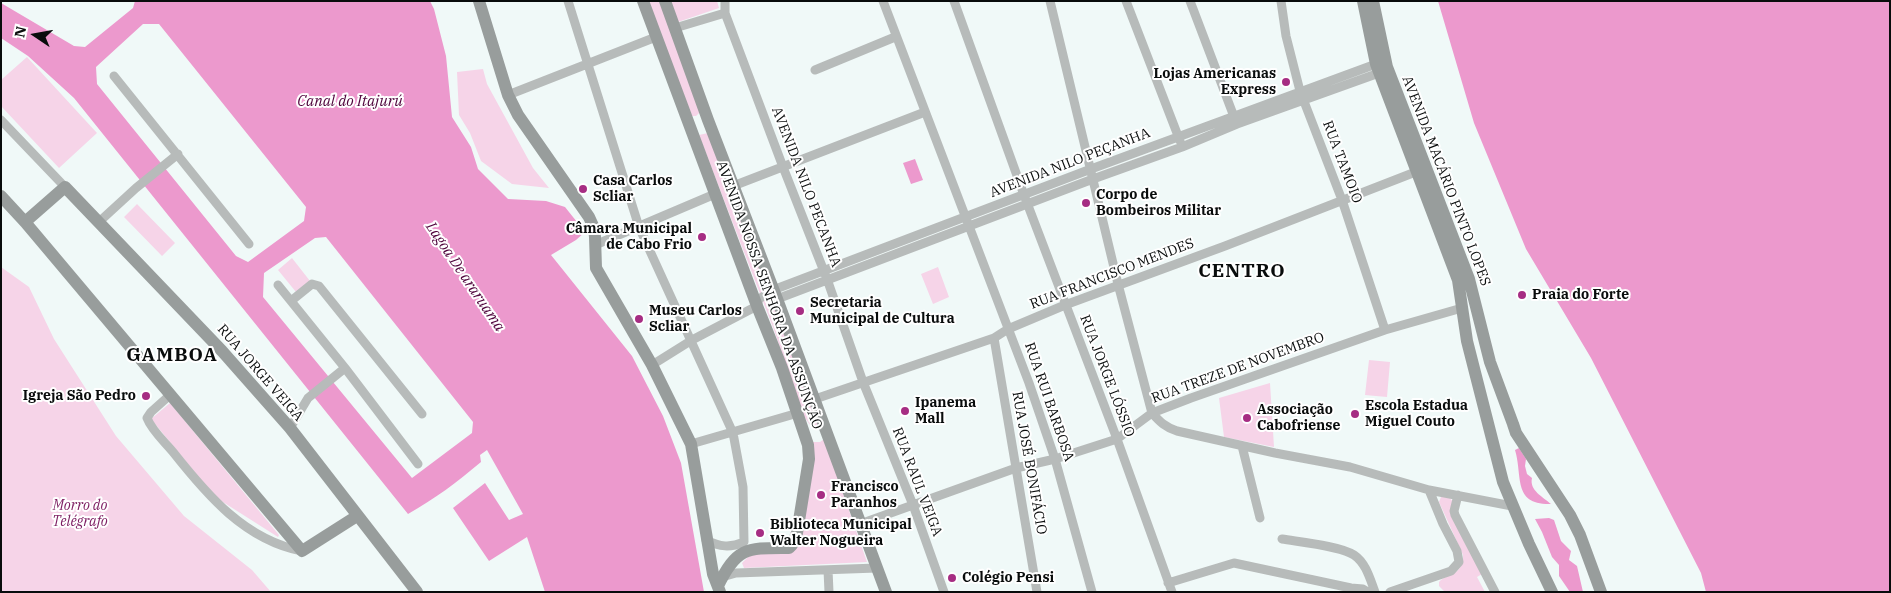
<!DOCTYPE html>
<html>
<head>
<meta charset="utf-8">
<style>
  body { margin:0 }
  #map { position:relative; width:1891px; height:593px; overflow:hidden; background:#f0f9f8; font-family:"IBM Plex Serif",serif }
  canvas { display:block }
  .frame { position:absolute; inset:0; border:2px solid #090c0c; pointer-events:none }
  .north { position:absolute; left:10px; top:10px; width:50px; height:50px; -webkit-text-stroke:4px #fff; paint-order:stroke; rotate:282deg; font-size:14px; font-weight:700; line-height:20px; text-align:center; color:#090c0c }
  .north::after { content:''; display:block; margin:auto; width:18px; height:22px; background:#090c0c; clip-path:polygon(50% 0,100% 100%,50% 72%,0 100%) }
</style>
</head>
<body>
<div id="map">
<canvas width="1891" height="593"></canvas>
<div class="frame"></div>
<div class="north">N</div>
</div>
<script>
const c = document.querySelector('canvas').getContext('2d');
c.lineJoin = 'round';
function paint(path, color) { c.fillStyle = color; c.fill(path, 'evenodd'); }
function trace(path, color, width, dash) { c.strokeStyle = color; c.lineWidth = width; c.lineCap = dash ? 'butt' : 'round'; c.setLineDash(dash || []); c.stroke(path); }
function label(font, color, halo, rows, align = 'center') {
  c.font = font + ' "IBM Plex Serif",serif'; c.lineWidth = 4; c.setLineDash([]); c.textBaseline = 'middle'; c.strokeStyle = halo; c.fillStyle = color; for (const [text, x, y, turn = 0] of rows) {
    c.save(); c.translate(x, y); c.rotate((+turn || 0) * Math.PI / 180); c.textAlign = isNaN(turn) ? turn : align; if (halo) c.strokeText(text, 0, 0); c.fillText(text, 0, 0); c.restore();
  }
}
const green = new Path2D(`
  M648,1H661L701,111L696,116H692Z
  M671,1H717L719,8L678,22Z
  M27,57L97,133L59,168L1,106V80Z
  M483,69L487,84L533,168L549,188L512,184L481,161L470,133L459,115L457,72Z
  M708,133L821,425L816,429L810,425L803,415L774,330L699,135Z
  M137,204L175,243L162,256L124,217Z
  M292,258L310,281L296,292L278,270Z
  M1,267L29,287L54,339L116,436L184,516L252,570L271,592H1Z
  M938,267L949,297L933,304L921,274Z
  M1369,360L1390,362L1387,397L1365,395Z
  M1270,383L1274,447L1224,437L1219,398Z
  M170,403L274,529L279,535L278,537L215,497L151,419Z
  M824,439L867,562L744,568L742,563L751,554L786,551L813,442H820Z
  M1446,496L1450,498L1453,502L1482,574L1477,577L1485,592H1445L1439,586V582C1450,571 1463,576 1463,555L1439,502L1441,497Z`);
const water = new Path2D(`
  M135,1H430L434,9L446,56L452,117L471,147L478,169L508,199L546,201L565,207L585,232L576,240L551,255L632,356L663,416L681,463L704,592H545L527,537L489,561L453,508L485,483L509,520L523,514L487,450L480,455L481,462C456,483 436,498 408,514L74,98L28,56L1,38V3L74,46L85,47L133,8ZM143,24H159L306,207L304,221L248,262L236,256L97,84L96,67ZM326,237L473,422L472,433L412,478L263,297L264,273L315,238Z
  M1438,1H1890V592H1706L1701,573L1591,358L1526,249L1474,123Z
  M915,159L923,180L911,184L903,163Z
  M1519,448L1526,459L1525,466L1527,474L1532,478C1529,490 1543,497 1551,504C1512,505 1523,476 1515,450Z
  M1549,518L1554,520L1561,541L1571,551L1569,560L1577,566L1583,592H1570L1559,576V565L1552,557L1542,532L1535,519Z`);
const street = new Path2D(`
  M568,1L639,227L733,433L743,487L744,542C730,548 720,547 706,540
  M725,1V13L783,167L827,279L863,382L913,505L944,592
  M883,1L1029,383L1055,459L1092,592
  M954,1L1024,195L1117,439L1172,592
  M1050,1L1118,284L1152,413C1160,422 1165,427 1177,431L1275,453L1350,467L1429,490L1512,506
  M1126,1L1180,141
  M1190,1L1236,122
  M1281,1L1286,36L1300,91L1342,200L1385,330
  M675,28L725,13
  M815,70L895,37
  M114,76L249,244
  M508,95L656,37
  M1,120L65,187
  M733,186L925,112
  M100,221L136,188L178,154
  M595,245L715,194
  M278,285L345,368L418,464
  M777,299L1093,179L1182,147L1237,124L1379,73
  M291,301L312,284L319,286L422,414
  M994,338L1037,592
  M652,365L692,340L757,306L759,299L773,290L1091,169L1376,64
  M170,395L151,412L147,418C152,431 165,442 173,452C207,495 245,540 302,551
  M815,399L994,338L1008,329L1065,305L1225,246L1418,171
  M290,428L308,398L345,368
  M691,444L798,413
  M1242,446L1260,518
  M1458,495L1454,511L1455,515L1495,592
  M860,524L1016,468L1055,459L1117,439L1152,413L1191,398L1385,330L1462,308
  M1282,539C1300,542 1341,546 1354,555C1366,563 1370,579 1375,592
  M828,570L829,592
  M722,577L736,573L877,568
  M1168,583L1234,563L1351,588L1363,589L1368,592
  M1390,592L1451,571L1459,562L1457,551L1443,524L1429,490`);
const secondary = new Path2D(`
  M479,1L508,95L518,115L589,217L594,228L595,237L596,268L652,365L691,444L713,574L720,592
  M643,1L757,306L782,368L808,445L809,459L797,533L792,545L789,548C748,548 737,546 718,586
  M665,1L708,120L777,299L886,592
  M1363,1L1376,64L1458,280L1467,341L1503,482L1529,544L1552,592
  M1373,1L1387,67L1469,279L1490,362L1513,424L1516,433L1570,515L1580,535L1601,592
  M1,196L25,222L302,551L357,516
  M25,222L65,187L222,351L290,428L417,592`);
const markers = [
  [1286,82,5,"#a62d83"],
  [583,189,5,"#a62d83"],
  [1086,203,5,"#a62d83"],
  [702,237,5,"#a62d83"],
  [1522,295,5,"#a62d83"],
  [800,311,5,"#a62d83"],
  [639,319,5,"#a62d83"],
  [146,396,5,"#a62d83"],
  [905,411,5,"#a62d83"],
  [1355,414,5,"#a62d83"],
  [1247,418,5,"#a62d83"],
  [821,495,5,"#a62d83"],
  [760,533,5,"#a62d83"],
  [952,578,5,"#a62d83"]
];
const poiNames = [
  ["Lojas Americanas",1276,74,"right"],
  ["Express",1276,90,"right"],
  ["Casa Carlos",593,181],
  ["Scliar",593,197],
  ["Corpo de",1096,195],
  ["Bombeiros Militar",1096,211],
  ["Câmara Municipal",692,229,"right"],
  ["de Cabo Frio",692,245,"right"],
  ["Praia do Forte",1532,295],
  ["Secretaria",810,303],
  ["Municipal de Cultura",810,319],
  ["Museu Carlos",649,311],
  ["Scliar",649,327],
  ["Igreja São Pedro",136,396,"right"],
  ["Ipanema",915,403],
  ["Mall",915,419],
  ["Escola Estadua",1365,406],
  ["Miguel Couto",1365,422],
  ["Associação",1257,410],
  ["Cabofriense",1257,426],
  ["Francisco",831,487],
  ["Paranhos",831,503],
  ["Biblioteca Municipal",770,525],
  ["Walter Nogueira",770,541],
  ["Colégio Pensi",962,578]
];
const streetNames = [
  ["RUA TAMOIO",1342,162,69],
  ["AVENIDA NILO PEÇANHA",1070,163,-21],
  ["AVENIDA MACÁRIO PINTO LOPES",1446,181,69],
  ["AVENIDA NILO PECANHA",806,187,69],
  ["RUA FRANCISCO MENDES",1112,274,-21],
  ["AVENIDA NOSSA SENHORA DA ASSUNÇÃO",769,295,70],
  ["RUA TREZE DE NOVEMBRO",1238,368,-20],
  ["RUA JORGE VEIGA",260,373,49],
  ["RUA JORGE LÓSSIO",1107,376,69],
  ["RUA RUI BARBOSA",1049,402,71],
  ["RUA JOSÉ BONIFÁCIO",1029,463,80],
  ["RUA RAUL VEIGA",917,482,69]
];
const parkNames = [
  ["Morro do",80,506],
  ["Telégrafo",80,522]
];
const waterNames = [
  ["Canal do Itajurú",350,102],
  ["Lagoa De araruama",465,277,56]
];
const districtNames = [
  ["CENTRO",1242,272],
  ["GAMBOA",172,356]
];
paint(green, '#f6d4e8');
paint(water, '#ec99cd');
trace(street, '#b7bbba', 9);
trace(secondary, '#989d9c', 12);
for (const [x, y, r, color] of markers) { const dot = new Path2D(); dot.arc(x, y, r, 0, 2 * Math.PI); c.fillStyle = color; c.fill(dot); trace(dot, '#fff', 2); }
label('bold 14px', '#090c0c', '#fff', poiNames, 'left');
label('14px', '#090c0c', '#fff', streetNames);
label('italic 14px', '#7c1c61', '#fff', parkNames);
label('italic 15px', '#4f043c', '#fff', waterNames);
c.letterSpacing = '1px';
label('bold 19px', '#090c0c', '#fff', districtNames);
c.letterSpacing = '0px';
</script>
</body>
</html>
